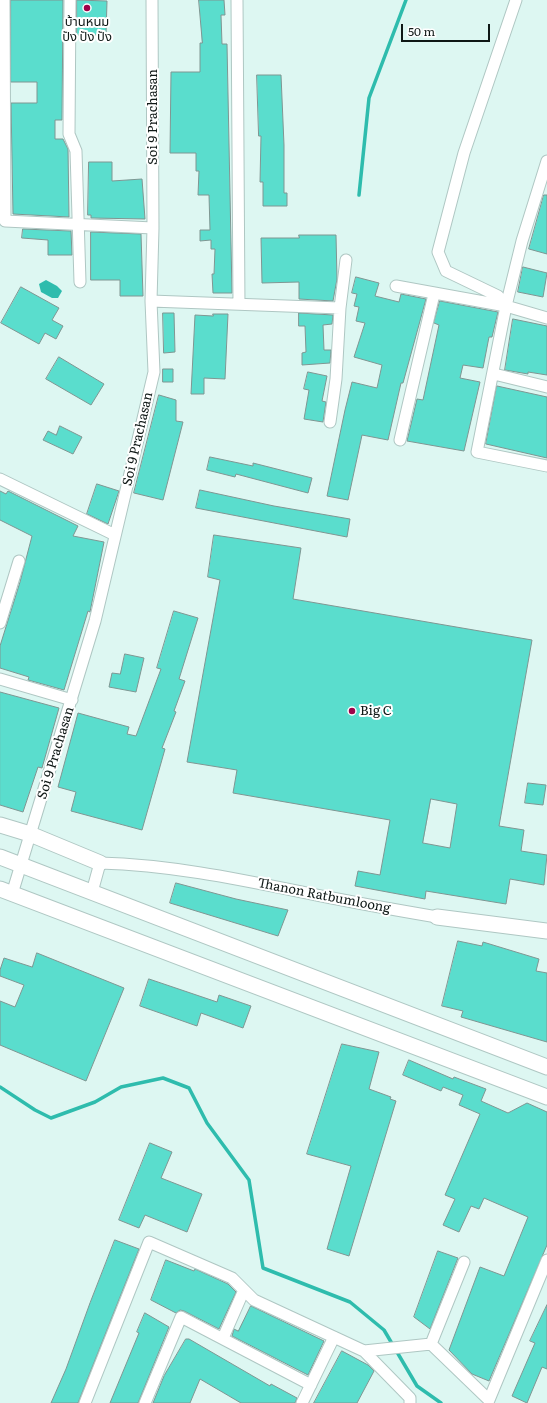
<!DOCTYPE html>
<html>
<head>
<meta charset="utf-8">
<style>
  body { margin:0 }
  #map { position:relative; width:547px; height:1403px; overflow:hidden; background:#ddf7f2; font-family:Literata,serif }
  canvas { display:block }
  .scale { position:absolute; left:401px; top:24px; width:89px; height:18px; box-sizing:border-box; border:2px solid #0f1816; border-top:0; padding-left:5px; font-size:12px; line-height:14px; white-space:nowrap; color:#0f1816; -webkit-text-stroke:3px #fff; paint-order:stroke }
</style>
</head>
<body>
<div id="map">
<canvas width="547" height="1403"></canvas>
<div class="scale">50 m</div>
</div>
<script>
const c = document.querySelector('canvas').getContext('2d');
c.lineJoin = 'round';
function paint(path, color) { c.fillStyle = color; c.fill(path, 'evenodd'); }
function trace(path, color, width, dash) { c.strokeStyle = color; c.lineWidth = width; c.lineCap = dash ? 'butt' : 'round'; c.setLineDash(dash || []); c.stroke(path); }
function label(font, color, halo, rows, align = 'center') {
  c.font = font + ' Literata,"Noto Sans Thai",serif'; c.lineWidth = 4; c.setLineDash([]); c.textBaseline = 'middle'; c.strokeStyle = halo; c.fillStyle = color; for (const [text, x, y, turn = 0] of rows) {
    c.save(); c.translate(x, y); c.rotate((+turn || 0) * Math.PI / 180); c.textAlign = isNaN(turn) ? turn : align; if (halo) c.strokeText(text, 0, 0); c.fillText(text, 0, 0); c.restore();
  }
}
const water = new Path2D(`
  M46,280L57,286L62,291L58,298H52L41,292L39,284Z`);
const stream = new Path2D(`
  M359,195L369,98L406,0
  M0,1087L35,1110L51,1118L95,1102L121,1087L163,1078L189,1088L207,1123L249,1180L263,1268L350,1302L384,1330L417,1386L441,1403`);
const building = new Path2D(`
  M11,0H63L62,120H55V139H63L68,149L69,217L13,214L11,103H37V82H11Z
  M77,0L107,1L106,35H77Z
  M199,0H224L225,15H221L222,44H227L232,293H213L212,274H214L215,249H211V240L200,241V230H210L209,195H198L199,171H196V153H170L171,72H200V43H202Z
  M257,75H281L284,145V193H287V206H263V182H260L261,136H259Z
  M89,162H112V181L142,179L145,219L91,218V215H88Z
  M544,195H547V254L529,249Z
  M23,229L71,231L72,255H48V240L22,238Z
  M91,232L141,234L143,296H120V280H91Z
  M299,235H336L337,279L333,301L299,299V282L262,283L261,238H299Z
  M523,267L547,273L543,297L518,292Z
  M356,277L379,283L375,296L399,302L401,294L426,299L403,383H401L388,440L362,435L348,500L327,496L345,410L352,382L377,388L382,365L354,357L365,323L356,321L359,307L354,306L357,294L352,293Z
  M21,287L59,308L52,320L63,326L56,339L45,333L39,344L1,323Z
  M440,301L498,312L492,337H489L483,368L463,365L460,378L480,382L464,451L407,441L417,399L423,400L439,325L434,323Z
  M163,313H174L175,352L164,353Z
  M299,313L333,315L332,324L323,325L324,350H331L330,363L302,365V353L306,352L305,326H299Z
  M213,314H228L225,379L204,378V394H191L195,315L213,316Z
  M513,319L547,326V375L528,372V374L505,370Z
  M59,357L104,384L91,405L46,379Z
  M163,369H173V382H163Z
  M308,372L327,376L322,401L326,402L323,422L304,419L309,390L304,389Z
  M497,386L547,397V458L486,444Z
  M159,395L176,400V421L183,422L163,500L134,493Z
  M60,426L82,437L73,454L43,440L48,431L56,435Z
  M210,457L253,466V463L312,478L308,493L236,474L235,477L207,470Z
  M97,484L119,491L108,524L87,514Z
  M200,490L274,506L350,519L347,537L196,508Z
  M0,491L6,494L8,491L78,526L73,536L104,542L90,612L88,611L64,690L28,680L29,677L0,668V646L20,582L32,536L0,520Z
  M214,535L301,548L293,599L532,640L499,826L524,830L521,851L547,855L544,885L510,879L506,904L426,891L425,899L355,886L358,871L380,875L390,820L233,793L237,770L187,762L220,580L208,577ZM431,799L457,804L450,848L423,843Z
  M174,611L198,618L179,679L185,681L174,711L176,712L162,748L165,749L142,830L71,811L76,792L58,787L78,713L129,727L127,734L136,736L161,669L157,668Z
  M125,654L144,658L136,692L109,687L112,673L120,674Z
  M0,692L59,708L42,768L38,767L23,812L0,805Z
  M528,783L546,785L543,805L525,803Z
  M176,883L236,899L288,910L278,936L170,903Z
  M458,941L482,946L483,942L539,959L536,971L547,973V1042L461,1017L463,1011L442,1006Z
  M37,953L124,988L86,1081L0,1045V1001L15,1007L24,985L0,976V970L4,958L32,967Z
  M149,979L217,1002L219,995L251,1006L243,1028L201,1013L197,1026L140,1006Z
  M342,1044L379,1052L369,1089L391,1097L390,1099L396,1101L349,1256L327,1249L351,1166L307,1154Z
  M409,1060L453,1079L454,1077L486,1089L481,1101L508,1113L527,1103L547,1112V1245L489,1381L472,1374L449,1350L480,1267L504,1276L528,1217L484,1198L479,1209L471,1206L459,1232L443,1225L455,1199L445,1195L480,1114L459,1105L463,1095L443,1087L441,1091L403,1075Z
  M150,1143L172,1152L161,1178L202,1194L187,1232L145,1215L139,1228L119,1220Z
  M115,1240L139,1249L78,1403H51L66,1369L90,1303Z
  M438,1251L458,1258L430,1329L414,1317Z
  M166,1260L194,1271L195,1269L228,1284L236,1292L219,1329L184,1311L180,1310L176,1313L151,1300Z
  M547,1305V1369L542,1367L527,1403L512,1396L535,1343L530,1341Z
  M251,1306L324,1341L308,1375L232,1336L234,1329L238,1331Z
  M145,1313L169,1327L138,1403H110L139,1333L137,1332Z
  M186,1339H189L270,1386L271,1384L297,1398L295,1403H241L200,1379L190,1403H153L164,1376Z
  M342,1351L368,1365L374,1371L357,1403H314Z`);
const street = new Path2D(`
  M4,0L5,221L153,228
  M70,0L69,134L76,151L80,282
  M237,0L239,304
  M547,161L522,241L506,306L477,452L547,466
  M396,286L506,306L547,318
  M151,301L340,308
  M506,306L498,296L446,271L438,252L464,153L516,0
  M494,374L547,387
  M330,422L336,379L340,308L346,260
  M400,440L434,294
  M0,479L115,535
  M0,623L19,561
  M0,679L72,700
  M92,892L100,863C179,865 256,883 332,898C367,905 402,911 437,917
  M12,894L95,621L154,372L151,301L153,228L152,0
  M223,1338L244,1290
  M431,1344L489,1400L547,1260
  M431,1344L464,1262
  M364,1351L431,1344
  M85,1403L149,1242L232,1278L254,1300L364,1351L410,1398V1403
  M145,1403L181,1317L311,1385
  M302,1403L334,1337`);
const secondary = new Path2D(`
  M0,825L30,834L100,863
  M0,857L547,1067
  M0,889L547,1097
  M437,917L547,931`);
const markers = [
  [87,8,4,"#9d024a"],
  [352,711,4,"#9d024a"]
];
const poiNames = [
  ["บ้านหนม",87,22],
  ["ปัง ปัง ปัง",87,37],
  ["Big C",360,711,"left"]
];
const streetNames = [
  ["Soi 9 Prachasan",153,117,-90],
  ["Soi 9 Prachasan",138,439,-77],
  ["Soi 9 Prachasan",56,753,-73],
  ["Thanon Ratbumloong",324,896,11]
];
paint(water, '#2ebcad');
trace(stream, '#2ebcad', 3.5);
paint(building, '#5addcd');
trace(building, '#7f9692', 1);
trace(street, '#afc7c3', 13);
trace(secondary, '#afc7c3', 17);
trace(street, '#fff', 11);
trace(secondary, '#fff', 15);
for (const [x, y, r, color] of markers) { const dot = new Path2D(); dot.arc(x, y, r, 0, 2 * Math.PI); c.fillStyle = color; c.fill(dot); trace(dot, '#fff', 1.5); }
label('13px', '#0f1816', '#fff', poiNames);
label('13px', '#0f1816', '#fff', streetNames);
</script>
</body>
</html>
